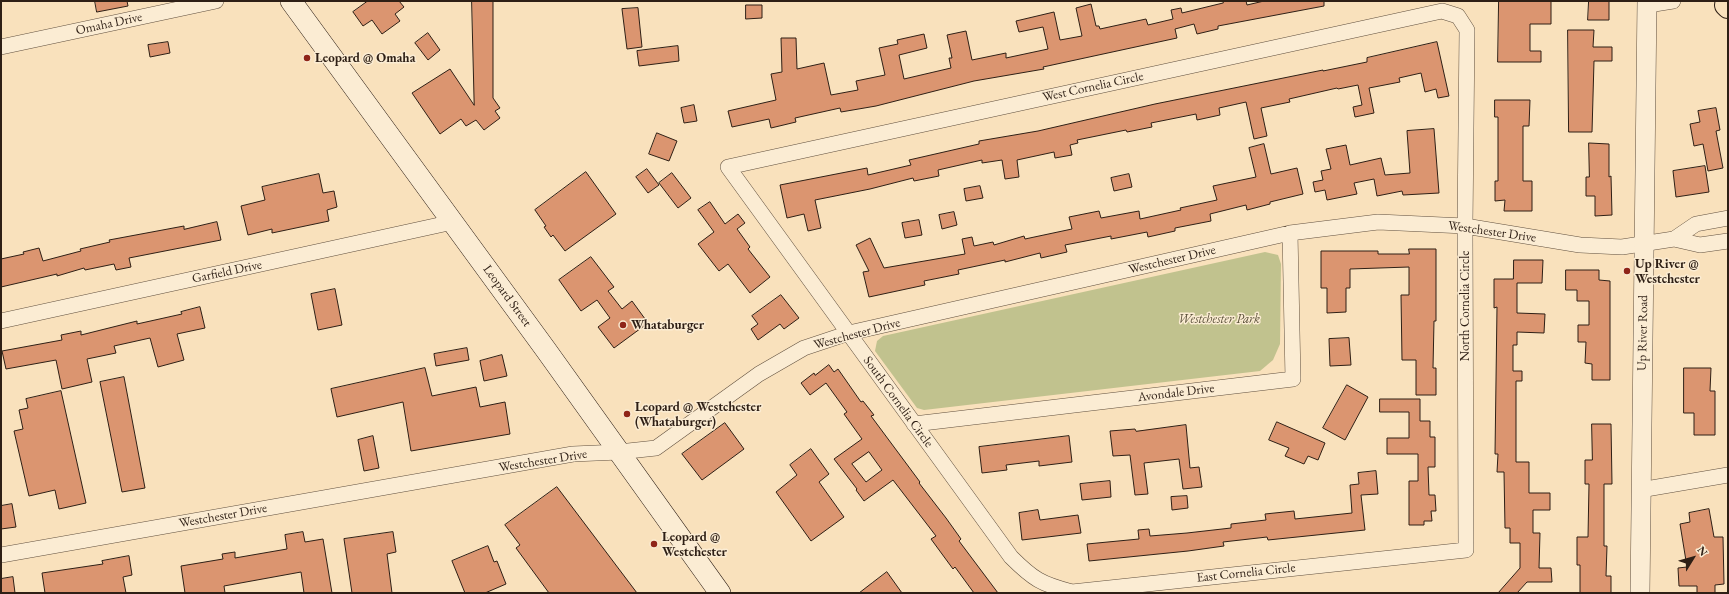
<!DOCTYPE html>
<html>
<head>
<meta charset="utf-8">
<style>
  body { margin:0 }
  #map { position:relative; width:1729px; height:594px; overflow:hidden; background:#f9e1bc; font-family:"EB Garamond",serif }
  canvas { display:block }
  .frame { position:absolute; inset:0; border:2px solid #2e1f15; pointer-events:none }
  .north { position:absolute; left:1673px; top:538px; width:40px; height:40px; -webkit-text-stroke:3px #fbecd3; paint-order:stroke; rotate:53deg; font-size:11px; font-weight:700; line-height:16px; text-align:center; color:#2e1f15 }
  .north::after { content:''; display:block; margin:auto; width:14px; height:18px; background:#2e1f15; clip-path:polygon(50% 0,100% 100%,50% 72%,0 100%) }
</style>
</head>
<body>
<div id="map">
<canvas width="1729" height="594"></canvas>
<div class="frame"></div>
<div class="north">N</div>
</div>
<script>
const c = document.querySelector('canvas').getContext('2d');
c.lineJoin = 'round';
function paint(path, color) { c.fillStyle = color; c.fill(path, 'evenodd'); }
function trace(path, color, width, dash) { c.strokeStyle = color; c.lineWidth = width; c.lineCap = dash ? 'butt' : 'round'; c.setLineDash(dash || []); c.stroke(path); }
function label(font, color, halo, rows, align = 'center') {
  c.font = font + ' "EB Garamond",serif'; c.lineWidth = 3; c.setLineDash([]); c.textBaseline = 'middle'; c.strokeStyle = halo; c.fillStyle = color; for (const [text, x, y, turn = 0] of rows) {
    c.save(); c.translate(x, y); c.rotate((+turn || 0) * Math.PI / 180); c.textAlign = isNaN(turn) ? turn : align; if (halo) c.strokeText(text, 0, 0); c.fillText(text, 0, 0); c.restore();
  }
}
const green = new Path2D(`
  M1265,252L1278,255L1281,264L1280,344L1273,360L1260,371L924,410L917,408L875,351L877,341L883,336Z`);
const building = new Path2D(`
  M95,1H127L128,6L97,12Z
  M368,1H399L404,7L395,14L400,21L382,34L372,20L363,26L353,12Z
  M472,1H493V98L500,108L495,111L500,118L484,130L476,120L466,126L461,119L440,134L412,93L450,69L474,105Z
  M1223,1H1246L1247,5L1264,1H1324V6L1218,26V29L1197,34L1194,24L1175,29L1177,38L1043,67L1044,69L974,81L876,106L841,112L840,108L795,118L796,122L771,128L769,119L732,127L728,111L776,100L771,74L782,72L781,38H796L797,69L824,63L831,95L858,90L856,81L885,75L879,48L898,44L897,40L924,34L927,48L899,55L904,79L951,68L949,58H952L947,35L966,31L972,60L1006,53V58L1048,49L1043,27L1019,32L1016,21L1054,12L1060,40L1082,36L1076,8L1091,4L1096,26H1099L1100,29L1146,19L1148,25L1173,19L1171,10L1181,8L1182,13L1223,3Z
  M1499,1H1551V24H1530V51H1541V62H1498Z
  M1589,1H1609V20H1588Z
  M746,5H762V18L746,19Z
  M638,8L642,47L627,49L622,9Z
  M1568,30H1594L1593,47H1612V61H1594L1592,132H1569Z
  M428,33L440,50L428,60L415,43Z
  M168,42L170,53L150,57L148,45Z
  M1437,42L1449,96L1438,98L1436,89L1425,92L1421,73L1399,78L1400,82L1369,88L1374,113L1355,117L1353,107L1362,105L1358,85L1338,89L1337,88L1289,99L1290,102L1261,108L1267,136L1254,139L1246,102L1219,108L1220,115L1197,120L1196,114L1151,123L1152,127L1127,132L1126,130L1077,140L1078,143L1070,145L1072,155L1055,158L1054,152L1017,160L1019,177L1005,179L1002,160L982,163V160L938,170L939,176L914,181L913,178L870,189L815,200L821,228L808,231L804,214L787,218L780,185L867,168L868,175L911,165L909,160L979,144V141L1038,131L1155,104L1323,70V71L1367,62V58Z
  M678,46L679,61L639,66L637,51Z
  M1495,100H1530L1529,126H1523V181H1532V211H1504L1505,200L1495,201V181H1498V117H1495Z
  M694,105L697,121L684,123L681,108Z
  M1716,108L1720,130L1716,131L1723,168L1708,171L1703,144L1694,146L1690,124L1700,122L1698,111Z
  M1434,129L1439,193L1403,195L1402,191L1377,196L1374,179L1354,183L1357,194L1327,200L1325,190L1315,192L1313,182L1323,180L1321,171L1331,169L1326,149L1346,145L1350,165L1381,158L1385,175L1410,173L1407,131Z
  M657,133L677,141L669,161L649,154Z
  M1589,143L1609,144V177L1611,176L1612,215L1595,216V196H1586V177H1589Z
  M1264,144L1271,174L1297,168L1303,194L1270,202V204L1247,210L1246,205L1210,214L1211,221L1175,228V231L1148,237L1147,232L1111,239V236L1065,245L1067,252L1041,258L1040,253L1005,262V260L958,270L959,274L924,281L925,285L869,297L863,272L869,271L856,245L870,238L884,268L965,254L962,239L972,237L974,246L993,242L994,245L1024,236L1025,239L1072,229L1069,217L1099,211L1101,218L1139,211L1140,219L1181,210L1180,208L1217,200L1213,186L1256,177L1249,148Z
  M1705,166L1709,192L1676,197L1673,171Z
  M647,169L659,185L648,193L636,177Z
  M586,172L616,214L565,251L553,235L551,237L544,227L546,226L535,210Z
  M672,173L691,198L678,208L659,183Z
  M319,174L323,193L334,191L337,207L327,210L329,221L272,233V229L248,235L241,206L265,200L262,187Z
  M1129,174L1132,187L1114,191L1111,178Z
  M980,186L983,198L966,201L964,189Z
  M710,202L725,224L738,214L745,223L737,229L750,247L748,249L770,277L750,293L728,264L719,271L698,244L714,232L698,210Z
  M954,212L957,225L942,229L939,215Z
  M919,220L922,235L905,238L902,223Z
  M217,222L221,240L129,258L131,267L116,270L114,264L85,270L84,268L57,276V274L1,287V259L24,254L23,252L39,248L43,261L81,251L80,249L110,242L109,240L184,226V229Z
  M1409,249H1436V321H1434L1433,368H1436V395H1416V360H1402L1401,295H1409V267L1350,269V288H1346V312L1327,313V288H1321V251H1378V254H1409Z
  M591,257L614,287L608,291L622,309L632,301L648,323L614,348L598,327L610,318L597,300L581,311L559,280Z
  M1514,260H1543L1542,283H1517V313L1545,314L1544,333L1517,332V345H1513V371H1522V381H1516V462H1529V493H1550V510H1533V533H1540L1539,568H1551L1552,582H1527L1517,593H1498L1520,568V543H1510V528H1505L1504,472H1497L1498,454H1495L1497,307L1494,308V279H1513Z
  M1566,270H1599V280L1610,281V380H1592V364L1585,363L1586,342H1578V325H1589V301H1577V290H1566Z
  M335,289L342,325L318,330L311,294Z
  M781,295L799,318L784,329L780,324L758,340L751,329L758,324L752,316Z
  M200,307L205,328L177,334L184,360L158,367L150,338L114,346L116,353L87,359L92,382L62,389L56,360L6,369L2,351L62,340L61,335L81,331V335L137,321V324L182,314L181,312Z
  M1349,338L1351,365L1330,366L1329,339Z
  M467,348L469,360L436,366L434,354Z
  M502,355L507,376L484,381L480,361Z
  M829,365L834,372L838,369L861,402L863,401L874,415L871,416L920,482L919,483L946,518L961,539L959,541L998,593H974L955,567L953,569L931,539L936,536L893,480L864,501L856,490L857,489L834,459L862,439L844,414L847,412L826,383L810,395L801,383L814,373L815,375ZM869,452L882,470L866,482L852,464Z
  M425,368L432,396L476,387L480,407L505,402L510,434L411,451L403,402L337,417L331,389Z
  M1684,368H1711L1710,391H1715V435H1694V413H1684Z
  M124,377L145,488L122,492L100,382Z
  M1347,385L1368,397L1345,440L1323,428Z
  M61,391L86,503L59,509L55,490L29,496L14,431L23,429L19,410L28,408L26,399Z
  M1380,399H1420V421H1430V437H1435V467H1428L1429,495H1435L1436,511H1431L1432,521H1424V525H1409V481H1418V454H1387V438H1409V412H1380Z
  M1277,422L1325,443L1318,460L1308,456L1304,464L1285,456L1289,448L1269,440Z
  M725,423L744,449L702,480L682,454Z
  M1592,424H1611L1612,484H1604V546H1607L1606,576H1611V593H1580V565H1577V537H1588L1589,484H1585V460H1592Z
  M1186,425L1190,468L1199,467L1202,487L1183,489L1179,459L1144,463L1148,494L1135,495L1130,455L1113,456L1110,431L1135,429L1136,431Z
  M373,436L379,468L364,471L358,440Z
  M1069,436L1072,462L1039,466V461L1006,465L1007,470L982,473L979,447Z
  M811,449L829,474L819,482L844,517L811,541L776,492L797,475L790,465Z
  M1376,471L1378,494L1361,495L1365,530L1268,540L1267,537L1223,542L1224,546L1188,551L1089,561L1087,544L1139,539L1138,530L1149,529L1150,536L1187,533L1231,528V524L1266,520L1265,514L1294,511L1295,519L1352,513L1350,485L1359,484L1358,473Z
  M1110,481L1111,497L1082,500L1080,484Z
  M557,487L637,593H549L516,548L520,545L505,525Z
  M1187,496L1188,508L1172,510L1171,497Z
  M12,504L16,527L1,529V506Z
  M1709,509L1714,537H1723L1724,584L1715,585V593H1697V586H1679L1678,568L1687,567L1680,524L1690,522L1689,513Z
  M1038,510L1040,520L1078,515L1081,533L1022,540L1019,513Z
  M303,532L305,542L323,539L332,593H304L301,572L224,586L225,593H185L181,566L223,559L222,554L235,552V558L287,549L285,535Z
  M393,532L396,552L387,554L392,593H352L344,539Z
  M488,546L494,562L497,561L506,584L485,593H465L452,561Z
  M129,556L132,575L123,577L126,593H45L42,573L103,564L102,561Z
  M887,572L902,593H859L872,583Z
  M13,577L15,593H1V579Z`);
const minor = new Path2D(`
  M1648,5L1673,1
  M1442,11L1458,16L1467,30L1465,226L1466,550L1072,592C1041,584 1033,579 1011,557L728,167Z
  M1,47L216,1
  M1674,239L1696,224L1728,218
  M1,321L453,222
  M914,424L1293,379L1290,233
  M1640,490L1728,475
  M1,555L573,454L619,452L656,448L759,374L804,348L849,333L1290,233L1378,222L1465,226L1580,245L1622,247L1674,239L1700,245L1728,241`);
const tertiary = new Path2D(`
  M1640,593L1647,1`);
const secondary = new Path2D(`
  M291,1L546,350L720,593`);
const motorway = new Path2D(`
  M1726,5L1728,7`);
const markers = [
  [307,58,4,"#8f2418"],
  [1627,271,4,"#8f2418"],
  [623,325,4,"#8f2418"],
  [627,414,4,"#8f2418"],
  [654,544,4,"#8f2418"]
];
const streetNames = [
  ["Omaha Drive",109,24,-12],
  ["West Cornelia Circle",1093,87,-12],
  ["Westchester Drive",1492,232,8],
  ["Westchester Drive",1172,260,-13],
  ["Garfield Drive",227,272,-12],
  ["Leopard Street",507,296,54],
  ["North Cornelia Circle",1465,306,-90],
  ["Up River Road",1643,333,-89],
  ["Westchester Drive",857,334,-15],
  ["Avondale Drive",1176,393,-7],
  ["South Cornelia Circle",898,402,54],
  ["Westchester Drive",543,461,-9],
  ["Westchester Drive",223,516,-10],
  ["East Cornelia Circle",1246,573,-6]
];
const poiNames = [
  ["Leopard @ Omaha",315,58],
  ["Up River @",1635,264],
  ["Westchester",1635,279],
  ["Whataburger",631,325],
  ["Leopard @ Westchester",635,407],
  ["(Whataburger)",635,422],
  ["Leopard @",662,537],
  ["Westchester",662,552]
];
const parkNames = [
  ["Westchester Park",1219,319]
];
paint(green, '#c1c28e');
paint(building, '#db9570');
trace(building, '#2e1f15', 1);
trace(minor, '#61503f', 16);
trace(tertiary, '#61503f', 20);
trace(secondary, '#2e1f15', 22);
trace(motorway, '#2e1f15', 24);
trace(minor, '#fbecd3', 15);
trace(tertiary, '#fbecd3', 19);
trace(secondary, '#fbecd3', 21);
trace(motorway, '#f9e1bc', 22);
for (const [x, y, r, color] of markers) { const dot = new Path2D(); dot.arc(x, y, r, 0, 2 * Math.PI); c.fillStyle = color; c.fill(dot); trace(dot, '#fbecd3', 1.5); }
label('13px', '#2e1f15', '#fbecd3', streetNames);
label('bold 13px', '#2e1f15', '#fbecd3', poiNames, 'left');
label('italic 13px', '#5a5039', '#fbecd3', parkNames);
</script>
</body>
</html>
